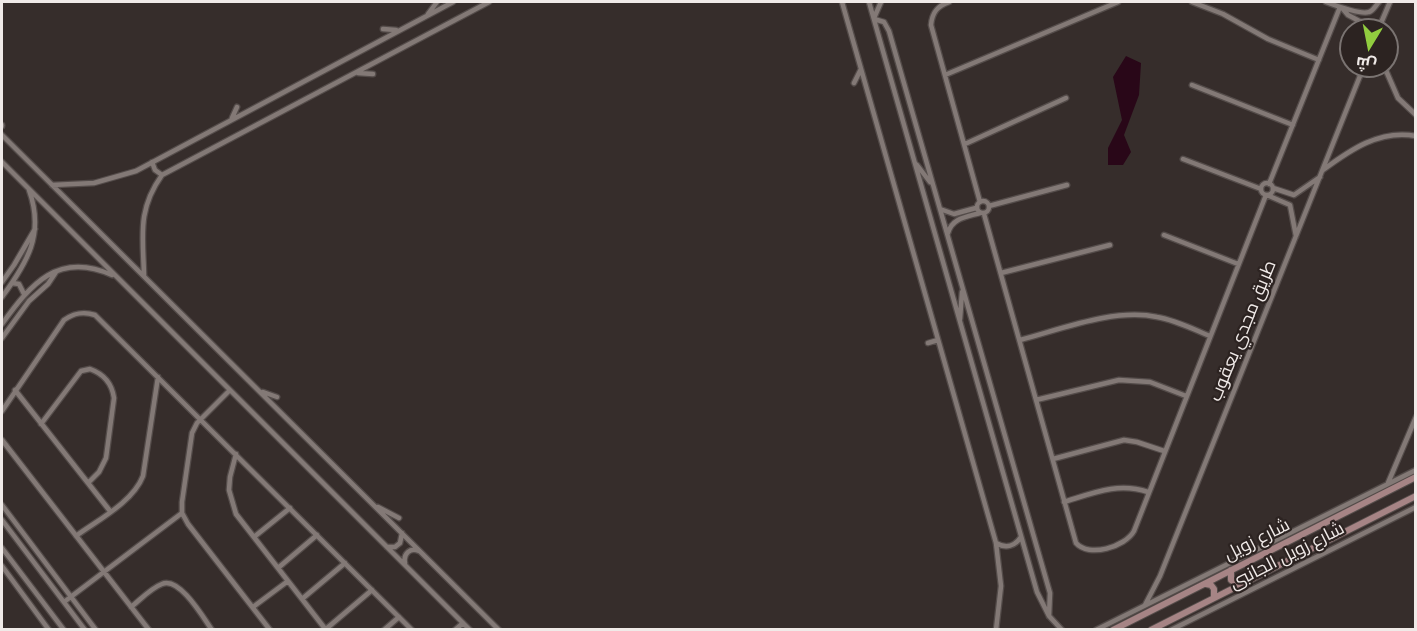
<!DOCTYPE html>
<html>
<head>
<meta charset="utf-8">
<style>
  body { margin:0 }
  #map { position:relative; width:1417px; height:631px; overflow:hidden; background:#362d2b; font-family:Karla,Cairo,sans-serif }
  canvas { display:block }
  .frame { position:absolute; inset:0; border:3px solid #f0eae8; pointer-events:none }
  .north { position:absolute; left:1339px; top:18px; width:60px; height:60px; box-sizing:border-box; background:#2c2321; border:2px solid #7a7371; border-radius:50%; rotate:190deg; font-size:16px; font-weight:700; line-height:24px; text-align:center; color:#f0eae8 }
  .north::after { content:''; display:block; margin:auto; width:21px; height:27px; background:#91cd3f; clip-path:polygon(50% 0,100% 100%,50% 72%,0 100%) }
</style>
</head>
<body>
<div id="map">
<canvas width="1417" height="631"></canvas>
<div class="frame"></div>
<div class="north">ش</div>
</div>
<script>
const c = document.querySelector('canvas').getContext('2d');
c.lineJoin = 'round';
function paint(path, color) { c.fillStyle = color; c.fill(path, 'evenodd'); }
function trace(path, color, width, dash) { c.strokeStyle = color; c.lineWidth = width; c.lineCap = dash ? 'butt' : 'round'; c.setLineDash(dash || []); c.stroke(path); }
function label(font, color, halo, rows, align = 'center') {
  c.font = font + ' Karla,Cairo,sans-serif'; c.lineWidth = 4.5; c.setLineDash([]); c.textBaseline = 'middle'; c.strokeStyle = halo; c.fillStyle = color; for (const [text, x, y, turn = 0] of rows) {
    c.save(); c.translate(x, y); c.rotate((+turn || 0) * Math.PI / 180); c.textAlign = isNaN(turn) ? turn : align; if (halo) c.strokeText(text, 0, 0); c.fillText(text, 0, 0); c.restore();
  }
}
const water = new Path2D(`
  M1126,56L1141,63L1139,95L1124,135L1131,152L1123,165H1108V148L1122,120L1113,77Z`);
const minor = new Path2D(`
  M842,2L996,543L1001,586L996,630
  M869,2L1037,592L1049,616L1062,630
  M949,2C937,6 932,13 931,25L980,202
  M1192,2L1223,14L1268,39L1319,60
  M1326,2C1334,5 1361,15 1369,12C1373,11 1376,5 1379,2
  M1343,9L1348,15L1363,23L1365,30
  M428,14L437,2
  M874,18L881,2
  M874,19L884,22L889,31L1050,593L1049,616
  M383,29L396,30
  M1378,30L1390,2
  M1384,66L1398,98L1416,115
  M358,73L373,74
  M945,75L1118,2
  M854,83L861,69
  M1192,85L1293,125
  M232,118L237,107
  M2,126V125
  M2,135L499,630
  M965,144L1066,98
  M1183,159L1261,189
  M2,162L470,630
  M152,162L155,170L162,175
  M917,165L930,182
  M1323,170C1350,150 1380,129 1416,136
  M1261 189a6 6 0 1 1 12 0a6 6 0 1 1-12 0Z
  M1269,184L1340,7
  M52,185L94,183L136,171L453,2
  M1273,188L1294,195L1320,177
  M1267,195L1290,205L1296,236
  M977 207a6 6 0 1 1 12 0a6 6 0 1 1-12 0Z
  M989,206L1067,185
  M940,209L954,214L976,208
  M984,214L1076,543C1089,558 1125,547 1134,531L1266,195
  M948,233C952,218 966,217 980,213
  M1164,235L1238,264
  M1001,273L1110,245
  M144,275C143,236 137,210 162,175L489,2
  M2,282L14,265L35,229
  M12,283L19,284L24,294
  M2,297C27,263 45,234 29,190
  M960,319L962,292
  M2,324C31,284 58,251 112,275
  M2,338L29,301L48,284L56,272
  M1020,340C1062,329 1114,308 1157,317C1175,320 1193,329 1210,336
  M928,343L938,340
  M15,390L110,511
  M230,390L197,423L192,433L182,502V513L188,524L270,630
  M263,392L277,397
  M1036,400L1119,380L1150,382L1186,396
  M2,411L64,320C74,313 83,311 95,315L412,630
  M41,424L81,371L90,369C104,374 112,384 114,398L106,458L99,472L88,483
  M2,440L149,630
  M236,454L230,477L229,490L236,514L326,630
  M1053,459L1124,440L1137,442L1164,451
  M1388,483L1416,417
  M1064,502C1093,493 1118,482 1148,492
  M2,505L96,630
  M378,507L399,518
  M2,520L85,630
  M76,536C98,520 133,502 143,476L158,377
  M254,537L290,508
  M996,543C1006,549 1015,546 1021,537
  M387,547H395L400,543L402,533
  M2,548L64,630
  M405,563C403,554 410,547 419,551
  M2,566L49,630
  M278,568L317,535
  M302,599L345,563
  M64,602L182,513
  M1145,605L1160,576L1364,66
  M131,607C140,600 151,588 162,584C179,576 203,617 212,630
  M253,607L288,581
  M326,629L372,590
  M384,630L399,617
  M455,630L463,623
  M1096,630L1416,470
  M1171,630L1416,507`);
const secondary = new Path2D(`
  M1231,570V580L1239,585
  M1206,584L1211,585L1214,589V598
  M1113,630L1416,477
  M1151,630L1416,496`);
const streetNames = [
  ["طريق مجدي يعقوب",1243,331,-68],
  ["شارع زويل",1257,540,-27],
  ["شارع زويل الجانبى",1287,556,-27]
];
paint(water, '#290718');
trace(minor, '#544c4a', 7);
trace(secondary, '#544c4a', 8);
trace(minor, '#837976', 4.5);
trace(secondary, '#a68485', 6);
label('18px', '#f0eae8', '#2c2321', streetNames);
</script>
</body>
</html>
